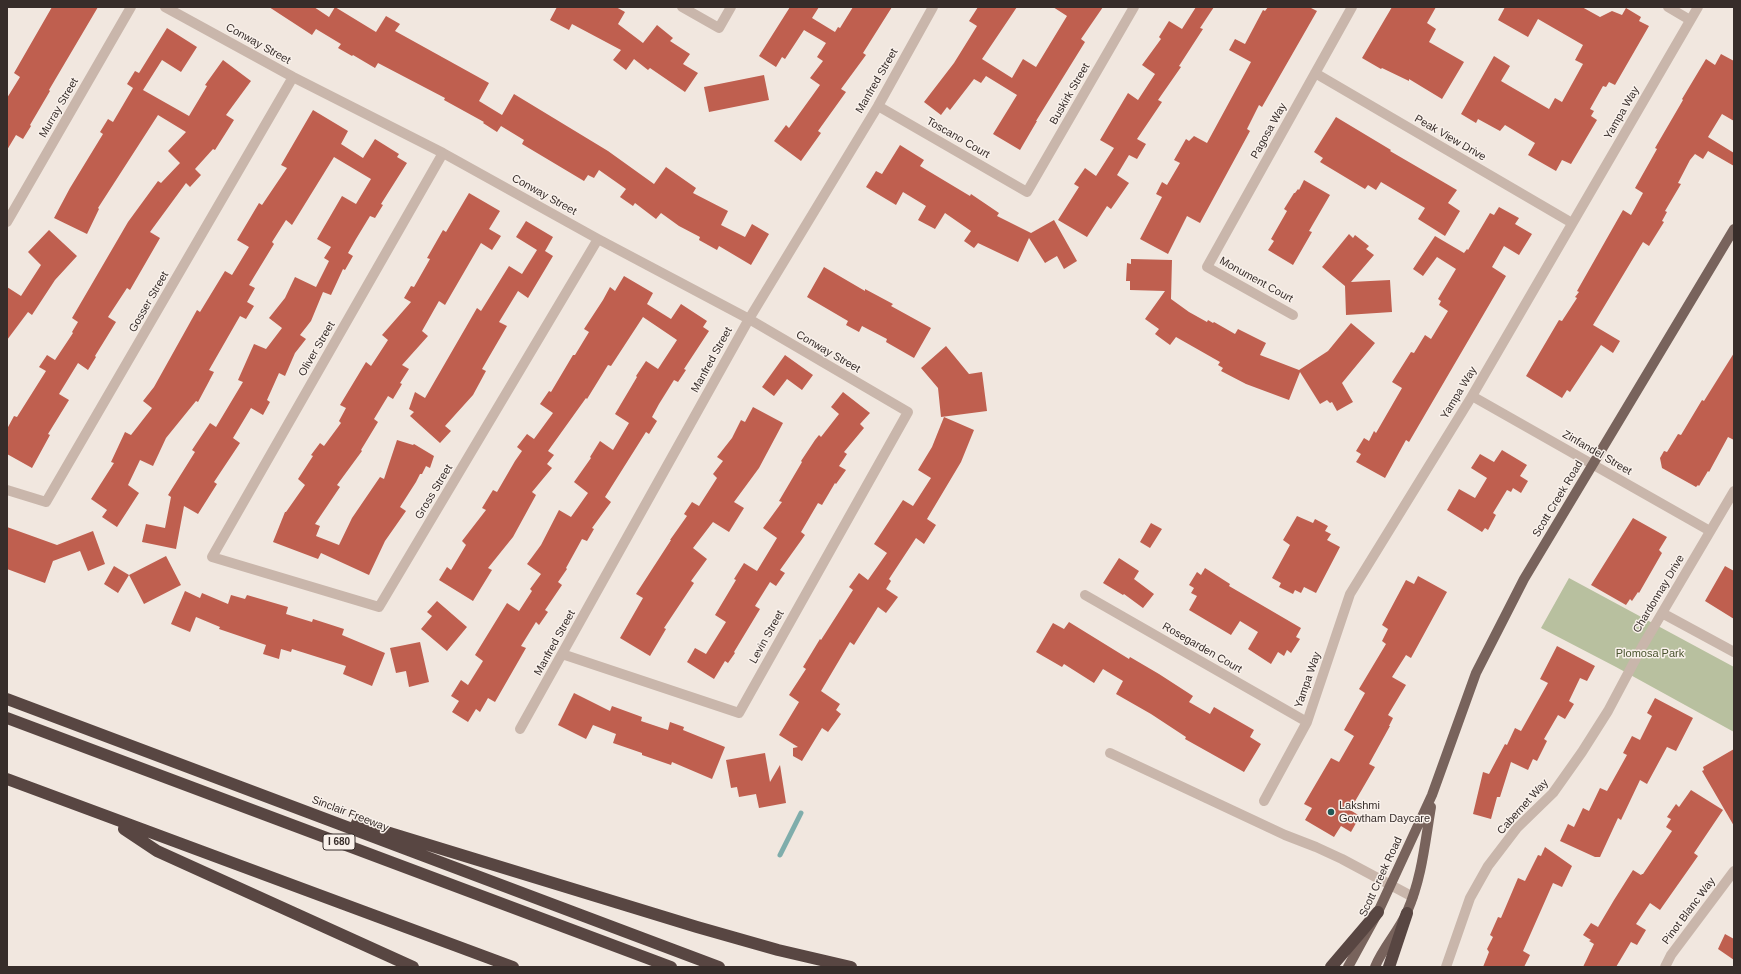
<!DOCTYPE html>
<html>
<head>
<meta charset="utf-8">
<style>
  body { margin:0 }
  #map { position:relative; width:1741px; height:974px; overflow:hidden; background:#f1e7df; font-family:Helvetica,sans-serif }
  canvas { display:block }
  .frame { position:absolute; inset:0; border:8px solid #372d2a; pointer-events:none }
</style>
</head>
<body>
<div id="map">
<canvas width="1741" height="974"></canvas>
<div class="frame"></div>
</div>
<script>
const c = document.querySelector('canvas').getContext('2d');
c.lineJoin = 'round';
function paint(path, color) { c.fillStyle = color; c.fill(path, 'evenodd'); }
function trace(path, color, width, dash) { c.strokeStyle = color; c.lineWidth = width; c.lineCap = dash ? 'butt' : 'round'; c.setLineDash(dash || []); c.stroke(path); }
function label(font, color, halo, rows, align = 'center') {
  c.font = font + ' Helvetica,sans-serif'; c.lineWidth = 3; c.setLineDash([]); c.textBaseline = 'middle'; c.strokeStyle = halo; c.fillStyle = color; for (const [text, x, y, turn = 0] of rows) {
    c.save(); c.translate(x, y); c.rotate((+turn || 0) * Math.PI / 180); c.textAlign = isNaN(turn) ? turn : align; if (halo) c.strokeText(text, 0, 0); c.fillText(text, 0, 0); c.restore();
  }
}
const green = new Path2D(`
  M1569,578L1734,667V732L1616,667L1541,628Z`);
const stream = new Path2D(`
  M780,855L801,813`);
const building = new Path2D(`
  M52,7H98L49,90L50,91L30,125L31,126L23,139L16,135L7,150V98L20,77L14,73Z
  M269,7H314L329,17L335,7L376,32L386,16L400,24L395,31L489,83L479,101L502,115L514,94L608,151L654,184L666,167L696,188L693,193L728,211L721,225L745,237L752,224L769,234L751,265L719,246L717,250L699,240L700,237L679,226L661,213L656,219L635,203L633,206L620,197L626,189L599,170L594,178L588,175L584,181L522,144L524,140L501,126L497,132L483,123L484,122L444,100L445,98L378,63L375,68L353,55L352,56L338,48L341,44L316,29L312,35Z
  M557,7H616L625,12L618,24L643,43L657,25L673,38L670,41L690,54L683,64L698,73L685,92L650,68L648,70L634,59L626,70L613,60L621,50L572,24L569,30L550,20Z
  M790,7H819L812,18L835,32L838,27L840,28L853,7H892L863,53L866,55L841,89L846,92L818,131L821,133L801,161L774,141L786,125L789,128L820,85L810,78L823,61L817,57L826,43L804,30L785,59L782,57L776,67L759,56Z
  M978,7H1017L982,59L1012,78L1023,59L1036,67L1067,16L1053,7H1103L1081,39L1085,42L1036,121H1037L1020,150L993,134L1017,95L986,76L981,83L974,79L950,110L947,107L941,115L924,102L954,63L977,26L969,21Z
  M1196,7H1214L1200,28L1203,29L1179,66L1181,67L1158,100L1162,102L1137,139L1146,144L1137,159L1129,155L1117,175L1129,183L1111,209L1107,206L1087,237L1058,220L1079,187L1074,184L1085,168L1096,176L1114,148L1100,140L1128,93L1138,100L1155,74L1142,65L1161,39L1159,37L1169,21L1182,29Z
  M1268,7H1309L1317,11L1262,107L1259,105L1247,129L1250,131L1200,223L1187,216L1168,254L1140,239L1162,197L1156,194L1162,182L1167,185L1180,163L1174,160L1186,139L1189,141L1194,136L1207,143L1251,62L1229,50L1235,39L1245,44L1263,10L1265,11Z
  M1392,7H1436L1427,23L1436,29L1429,42L1464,62L1442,99L1409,79V81L1382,68L1381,69L1362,58Z
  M1505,7H1582L1600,17L1612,11L1622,15L1626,8L1641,17L1639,21L1649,26L1615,85L1609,82L1606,87L1603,86L1590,109L1594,111L1591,116L1597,120L1571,164L1562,160L1556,171L1528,155L1535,143L1505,125L1500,131L1478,119L1476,123L1461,114L1494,56L1510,66L1501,81L1549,109L1555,98L1562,102L1583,64L1575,60L1583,45L1538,19L1528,37L1498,20Z
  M167,28L197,47L181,72L162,60L143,90L189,116L207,86L205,85L223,60L251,81L226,115L234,120L215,150L213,149L195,169L201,175L190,187L186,183L150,232L160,238L130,290L127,288L108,317L116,322L95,356L96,357L88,370L78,363L59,394L69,400L48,434L50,435L32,468L7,454V429L14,416L17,417L46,371L39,367L47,355L55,360L73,333L72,332L78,322L72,318L128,222L158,181L161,183L180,163L168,151L186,132L158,115L98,208L99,209L87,234L54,218L70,188L103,134L100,132L108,119L113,122L133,88L127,84L135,71L139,73Z
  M1721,54L1734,61V121L1722,114L1708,137L1734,153V166L1708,151L1703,159L1695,154L1690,160L1678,183L1681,184L1665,211L1667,212L1662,221L1664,222L1649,246L1643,242L1593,325L1620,341L1613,353L1601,345L1570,392L1567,390L1562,398L1526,376L1559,320L1562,321L1577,298L1575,297L1579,292L1577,291L1623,210L1631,215L1643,193L1635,188L1657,149L1655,148L1683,100L1682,99L1706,59L1715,65Z
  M764,75L769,100L709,112L704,87Z
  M313,110L348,131L341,144L363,158L375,139L399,154L397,157L407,163L381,204L383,205L375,218L370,216L356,239L348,253L353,256L345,270L343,269L331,295L323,292L311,321L300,335L306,339L295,353L285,376L279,373L267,400L270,402L263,415L251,408L233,438L240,443L214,482L217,484L198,514L184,506L176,549L142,542L146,524L165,528L171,497L168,495L195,452L192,450L210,423L216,427L243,382L238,380L254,344L266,349L282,328L269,318L285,298L295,277L316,287L329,261L324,258L331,247L317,239L342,196L356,204L371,179L334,157L292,225L286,220L272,242L274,244L249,285L255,288L247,302L254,306L246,319L240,316L209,370L214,372L198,402L196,401L166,438L153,466L140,460L128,485L139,493L117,527L102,517L107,510L91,499L114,463L111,462L125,432L131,435L152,408L143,401L154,387L197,310L200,312L225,271L232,275L249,247L237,240L259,203L262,205L287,168L281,165Z
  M1336,117L1391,150L1390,151L1457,190L1448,203L1460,211L1445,236L1418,219L1425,208L1381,182L1376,190L1368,185L1365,189L1320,162L1323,158L1314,152Z
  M900,145L924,160L920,166L970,196L971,194L999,213L997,216L1031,233L1054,220L1077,261L1064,269L1057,256L1045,263L1029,238L1018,262L978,243L974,248L964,241L971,231L945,213L935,229L918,220L926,206L903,192L896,205L866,187L876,171L882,174Z
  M1304,180L1330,195L1309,231L1312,232L1293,265L1268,250L1274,241L1271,239L1287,211L1284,209L1294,193H1295L1298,189L1299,190Z
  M469,193L500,211L489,229L501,236L492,250L481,243L445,305L439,301L422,331L428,336L402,365L409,369L400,383L402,384L393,399L388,396L374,419L378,422L361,450L362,451L337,485L340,487L315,524L320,526L316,536L339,545L352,518L380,477L384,479L397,440L413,445L414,444L434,456L430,468L426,466L422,474H420L416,482L400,507L406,511L385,541L369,575L321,553L318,559L273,542L285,512H286L305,485L298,479L313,456L311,455L320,443L324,446L341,423L339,421L346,408L340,405L366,362L371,366L388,340L382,335L411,302L404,298L411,286L414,287L430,259L427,258L443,230L446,232Z
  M1499,207L1519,218L1515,224L1532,234L1519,255L1504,246L1492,267L1506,276L1409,442L1406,440L1385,478L1356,462L1361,454L1356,451L1364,438L1369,441L1374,431L1376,433L1402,388L1392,382L1411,352L1414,353L1425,335L1431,339L1448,311L1439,305L1441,301L1438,299L1456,269L1437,257L1423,276L1413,269L1435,236L1464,253L1467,249L1468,250L1490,213L1494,215Z
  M526,221L553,237L545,251L553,256L528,298L518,291L499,322L507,326L482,369L486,371L473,395L445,426L451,431L440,443L410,416L414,412L409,409L415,392L425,398L477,308L481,311L509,266L522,274L537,250L516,237Z
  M49,230L77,256L55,280L32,315L28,312L7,340V287L21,296L41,265L28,252Z
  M1349,234L1353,238L1355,235L1369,246L1366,249L1374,255L1351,282L1390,280L1392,312L1346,315L1345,286L1322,267Z
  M1131,259L1172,260L1171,299L1189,312L1207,322L1208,320L1213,323L1214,322L1235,334L1238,329L1266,343L1260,355L1299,370L1328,351L1351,323L1375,343L1342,383L1353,402L1337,411L1332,402L1330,403L1327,400L1320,404L1300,372L1289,400L1246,384L1221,371L1223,368L1218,365L1220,362L1176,337L1170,345L1155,334L1159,329L1145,319L1165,291L1130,290V281H1126L1127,263L1131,264Z
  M824,267L865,291V289L893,304L891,306L931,328L914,358L886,342L887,339L862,326L859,332L846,325L848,321L807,297Z
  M624,276L653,293L647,304L671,319L681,304L707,321L703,327L709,331L684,369L686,370L678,382L674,380L659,404L652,417L657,421L649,434L646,432L605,497L611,502L592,528L594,529L587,541L582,539L566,568L567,569L558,582L562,585L545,610L548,612L539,625L536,622L521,646L526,648L495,702L488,698L480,712L476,709L468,722L452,712L459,701L451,696L461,680L468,685L483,661L475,655L507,603L519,611L532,591L530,589L541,574L527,564L541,545L559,510L571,517L588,493L574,482L591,458L590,457L600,441L613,450L629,423L615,414L637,377L636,376L646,361L658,369L677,340L643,317L611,366L608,365L587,399L586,398L548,451L554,455L547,464L552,468L532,492L536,495L513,537L488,568L492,570L473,601L439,580L447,567L451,570L466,545L462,541L486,510L482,508L493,490L497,492L515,461L522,451L517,447L527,434L534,439L553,413L540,404L549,391L551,392L573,355H575L589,332L584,329L603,300L610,287L615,291Z
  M946,346L969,374L982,372L987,411L941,417L938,388L921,368Z
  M1734,353V440L1728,437L1709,472L1708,471L1699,486L1698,485L1696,487L1662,468L1660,458L1664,451L1667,452L1678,434L1681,435L1702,400L1704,401Z
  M785,355L813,375L802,390L787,379L774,396L762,387Z
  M843,392L870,413L860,424L864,428L844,452L847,454L839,466L846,470L836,484L835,483L822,505L818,503L801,532L805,535L780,570L785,573L776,586L770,582L755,606L760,609L734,652L735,653L728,663L725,661L714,679L687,662L695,648L706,654L726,622L715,615L736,580L734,579L744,563L757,571L777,538L763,528L782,502L779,501L802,462L801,461L815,440L819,435L821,437L839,414L831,407Z
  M753,407L783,423L759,468L734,502L744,508L729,532L713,522L693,548L707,559L691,581L694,583L664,628L666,629L650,656L620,638L643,598L636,594L671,540H670L687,516L684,514L692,502L699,506L717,478L713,474L723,461L717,457L732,438L741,420L745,422Z
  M944,417L974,430L961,462L927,519L936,525L924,544L916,538L889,579L891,581L886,589L898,597L886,613L878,607L854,645L850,642L821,691L840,704L836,710L841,714L828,732L822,728L802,761L793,756V748L798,747L779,735L799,702L789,695L806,669L803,667L820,639L821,640L853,590L849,587L859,573L868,580L887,553L874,544L903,500L913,506L931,478L918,470L932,447Z
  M1502,450L1527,465L1520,476L1528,481L1521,493L1513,488L1511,492L1507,490L1493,513L1496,515L1488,530L1485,528L1482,532L1447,510L1459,489L1475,498L1487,478L1471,468L1480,454L1494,462Z
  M1297,516L1313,523L1315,519L1328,526L1325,531L1331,534L1327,540L1340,547L1316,593L1304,587L1301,593L1295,590L1293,594L1279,587L1281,583L1272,578L1290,545L1283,540Z
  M1633,518L1667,537L1659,550L1662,553L1639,593L1638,592L1632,601L1630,599L1626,605L1591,585Z
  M1151,523L1162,529L1150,548L1140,542Z
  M7,527L57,545L93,531L105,564L88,571L80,551L53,561L45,583L7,569Z
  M166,556L181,585L144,604L129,575Z
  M1119,558L1139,571L1134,579L1154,594L1143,608L1124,594L1123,595L1103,583Z
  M114,566L129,575L118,593L104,584Z
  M1725,566L1734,571V619L1705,601Z
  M1205,568L1230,584L1229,586L1301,628L1296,637L1300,639L1291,653L1287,650L1284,656L1278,652L1271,664L1248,649L1258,632L1240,621L1231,635L1189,610L1197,596L1191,593L1194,588L1189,585L1197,572L1201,575Z
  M1418,576L1447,592L1411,658L1406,655L1392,677L1406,685L1388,715L1393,718L1389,726H1390L1369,764L1375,767L1350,810L1360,816L1351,832L1341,826L1334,837L1305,820L1312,808L1304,804L1331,758L1339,762L1354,736L1344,730L1365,693L1359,689L1386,644L1382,641L1388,629L1382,625L1406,580L1414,584Z
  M185,591L200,598L202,593L228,604L231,595L245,599L247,595L288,607L286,614L312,622L313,619L344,629L342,635L385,653L372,686L343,674L346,666L292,649L291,652L281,649L279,659L263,654L266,645L219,629L220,627L196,617L190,632L171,624Z
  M437,601L467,627L447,651L421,629L432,616L427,612Z
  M1069,622L1129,659L1130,657L1159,674L1193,696L1189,702L1210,714L1214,707L1254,730L1250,737L1261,744L1244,772L1185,739L1186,737L1151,714L1116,694L1123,681L1103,669L1094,683L1064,664L1062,667L1036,652L1053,623L1064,629Z
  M420,642L429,682L409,687L406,671L396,673L390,648Z
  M1557,646L1595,666L1587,681L1580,678L1569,701L1574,704L1565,719L1558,715L1544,739L1547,741L1537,761L1533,759L1528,770L1511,762L1500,797H1497L1491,819L1473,814L1483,772L1489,774L1505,744L1507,745L1515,728L1521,731L1548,683L1540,679Z
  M574,693L610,711L612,706L642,717L641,721L668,730L670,722L684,727L683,730L725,747L712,779L672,762L671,765L642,755V753L613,743L616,734L593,725L586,739L558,725Z
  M1655,698L1693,718L1676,751L1667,747L1647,784L1640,780L1621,820L1618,818L1600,857H1595L1560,841L1568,824L1574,827L1583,808L1589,811L1600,788L1607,791L1627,755L1623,753L1632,736L1640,740L1652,716L1647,713Z
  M1734,749V826L1702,771L1704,770L1703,767Z
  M765,753L770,782L780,765L786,803L759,808L756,794L739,797L737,787L731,788L726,760Z
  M1691,790L1723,810L1694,853L1698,856L1660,910L1650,903L1636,924L1646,930L1637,945L1631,942L1616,967H1583L1594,944L1589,941L1591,940L1583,935L1591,923L1598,927L1614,900L1633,870L1641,875L1642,874H1643L1672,831L1666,827L1671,819L1667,817L1676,804L1679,807Z
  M1545,847L1572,866L1562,887L1553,883L1523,951L1530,955L1524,967H1483L1489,952L1487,949L1493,937L1490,935L1498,917L1501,918L1518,878L1525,881L1538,855L1541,856Z
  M1725,934L1734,939V960L1718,949Z`);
const minor = new Path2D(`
  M165,7L293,77L443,153L598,239L749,319L908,412L739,713L562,654
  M682,7L719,28L731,7
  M1668,7L1690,20
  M1315,73L1572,223
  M878,106L1027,192L1134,7
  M443,153L212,557L379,607L598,239
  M7,222L131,7
  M1293,315L1207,267L1352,7
  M1472,396L1710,531
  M7,490L46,502L293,77
  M1085,595L1307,722
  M1662,613L1734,652
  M520,729L749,319L878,106L933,7
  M1110,753L1285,835L1316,847L1342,859L1413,897
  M1264,801L1307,722L1350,594L1472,396L1698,7
  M1446,967L1470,898L1488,866L1517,828L1553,793L1582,752L1608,711L1642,647L1734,491
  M1665,967L1671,955L1734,871`);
const major = new Path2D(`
  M1348,967L1378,912L1432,795L1476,673L1524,579L1734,229
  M1375,967C1383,947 1399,931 1407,912C1422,878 1425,842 1431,807`);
const highway = new Path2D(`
  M7,699L719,967
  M7,718L671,967
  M7,779L513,967
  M357,823L697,927L778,950L851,967
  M124,829L157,851L413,967
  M1331,967L1378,912
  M1389,967L1407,913`);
const markers = [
  [1331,812,4,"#225755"]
];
const shields = [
  [339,842,32]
];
const shieldNames = [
  ["I 680",339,842]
];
const streetNames = [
  ["Conway Street",258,44,29],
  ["Manfred Street",877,81,-60],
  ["Buskirk Street",1070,94,-60],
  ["Murray Street",59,108,-60],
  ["Yampa Way",1622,113,-60],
  ["Pagosa Way",1269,131,-61],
  ["Toscano Court",958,138,30],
  ["Peak View Drive",1450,138,30],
  ["Conway Street",544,195,29],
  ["Monument Court",1256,280,29],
  ["Gosser Street",149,302,-60],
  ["Oliver Street",317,349,-60],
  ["Conway Street",828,352,30],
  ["Manfred Street",712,360,-61],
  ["Yampa Way",1459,393,-59],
  ["Zinfandel Street",1597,453,30],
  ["Gross Street",434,492,-59],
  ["Scott Creek Road",1558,499,-59],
  ["Chardonnay Drive",1659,594,-59],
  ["Levin Street",767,637,-61],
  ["Manfred Street",555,643,-61],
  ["Rosegarden Court",1202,648,30],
  ["Yampa Way",1308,680,-71],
  ["Cabernet Way",1523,807,-48],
  ["Sinclair Freeway",350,814,21],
  ["Scott Creek Road",1381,877,-65],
  ["Pinot Blanc Way",1689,911,-53]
];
const parkNames = [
  ["Plomosa Park",1650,654]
];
const poiNames = [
  ["Lakshmi",1339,806],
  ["Gowtham Daycare",1339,819]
];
paint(green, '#b8c09f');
trace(stream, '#7fadab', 5);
paint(building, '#bf5f4f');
trace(minor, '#c9b6ab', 10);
trace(major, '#78635c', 10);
trace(highway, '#584642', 12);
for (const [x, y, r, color] of markers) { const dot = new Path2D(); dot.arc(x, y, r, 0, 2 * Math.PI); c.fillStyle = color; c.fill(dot); trace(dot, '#f9f1eb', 1.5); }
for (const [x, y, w] of shields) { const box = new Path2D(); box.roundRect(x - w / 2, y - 8, w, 16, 3); c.fillStyle = '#f9f1eb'; c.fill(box); trace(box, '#372d2a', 1); }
label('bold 10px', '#372d2a', null, shieldNames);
label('11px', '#372d2a', '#f9f1eb', streetNames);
label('11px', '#4a542f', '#f9f1eb', parkNames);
label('11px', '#372d2a', '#f9f1eb', poiNames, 'left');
</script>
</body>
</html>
